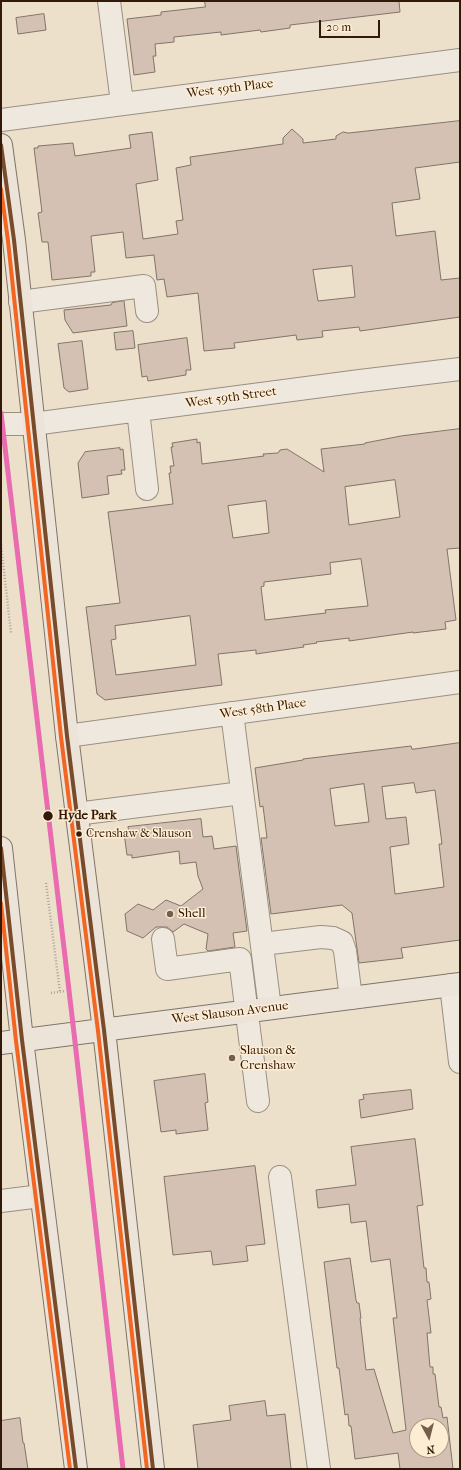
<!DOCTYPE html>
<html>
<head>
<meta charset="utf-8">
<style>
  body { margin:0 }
  #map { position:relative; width:461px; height:1470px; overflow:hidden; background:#ede0cb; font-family:"IM FELL French Canon",serif }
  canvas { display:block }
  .frame { position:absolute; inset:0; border:2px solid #331909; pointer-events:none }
  .north { position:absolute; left:409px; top:1418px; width:40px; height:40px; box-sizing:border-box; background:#fdedd3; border:1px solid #ac9882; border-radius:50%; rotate:173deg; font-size:11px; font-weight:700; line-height:16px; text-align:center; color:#331909 }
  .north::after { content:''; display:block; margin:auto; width:14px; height:18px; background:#745f4d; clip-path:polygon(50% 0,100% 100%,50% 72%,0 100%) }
  .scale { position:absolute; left:319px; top:20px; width:61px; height:18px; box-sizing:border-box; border:2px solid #331909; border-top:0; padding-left:5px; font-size:12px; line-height:14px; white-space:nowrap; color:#331909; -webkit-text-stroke:3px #fdedd3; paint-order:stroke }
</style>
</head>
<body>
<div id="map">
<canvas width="461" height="1470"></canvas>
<div class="frame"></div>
<div class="north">N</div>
<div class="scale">20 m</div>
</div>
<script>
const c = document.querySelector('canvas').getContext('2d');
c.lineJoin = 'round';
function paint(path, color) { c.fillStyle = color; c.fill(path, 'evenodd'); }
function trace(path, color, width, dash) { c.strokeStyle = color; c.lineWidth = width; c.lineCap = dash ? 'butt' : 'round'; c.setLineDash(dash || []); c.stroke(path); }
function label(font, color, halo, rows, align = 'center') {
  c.font = font + ' "IM FELL French Canon",serif'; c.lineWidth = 3; c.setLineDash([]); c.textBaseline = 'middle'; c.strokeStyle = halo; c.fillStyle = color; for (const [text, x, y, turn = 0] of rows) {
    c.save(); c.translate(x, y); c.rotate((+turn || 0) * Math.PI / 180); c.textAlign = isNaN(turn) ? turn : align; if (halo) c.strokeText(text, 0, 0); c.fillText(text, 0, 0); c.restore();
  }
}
const building = new Path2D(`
  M205,1H399L400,12L290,25V28L261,32L260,30L221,35V32L174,37V42L155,44L156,56H153L155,72L134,75L127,19L161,15V12L205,7Z
  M44,14L46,30L18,34L16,18Z
  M460,121V162L415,168L420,199L392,203L396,236L435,231L441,280L460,278V317L360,331L359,327L322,331L323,337L297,340L296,335L234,343L235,348L204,351L198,293L167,297L164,279L157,280L154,255L126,258L123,232L91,236L95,272H91V276L52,280L48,242H42L38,213L42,212L34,148H38V146L73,143L75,156L131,148L129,135L152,132L158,180L136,184L143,239L178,234L176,221L183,220L176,168L191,165L190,157L283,144V138L292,129L303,139V143L336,139V136L343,132L348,133ZM352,266L355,297L318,301L313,270Z
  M124,301L127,326L73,333L65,320L64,310L111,305L112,303Z
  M133,331L135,348L116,350L114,333Z
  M187,338L191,370H186V375L148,381L147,376L142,377L138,345Z
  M82,341L88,389L69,392L64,388L58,344Z
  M460,429V548L447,549L456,620L445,622L446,629L413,633V632L349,641V638L316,642L317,643L303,645L304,647L256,654V650L218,654L222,685L105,700L97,694L86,607L120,603L108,512L173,504L169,473H171L170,466H174L171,447H173L172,443L197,439V443L200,442L202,464L264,456L263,454L278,453L280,450L287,449L324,472L321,449L365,444V443L401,436ZM395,480L400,517L349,525L345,487ZM266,501L269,533L233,538L228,506ZM361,559L368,606L325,610L326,613L265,620L261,587L264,586V582L331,574L330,563ZM190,616L196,665L116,675L111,640L116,639L115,626Z
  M120,448V450L123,449L125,470H121L122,474L107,476L109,494L82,498L78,463L85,452Z
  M460,743V940L401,948L403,958L359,963L352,913L342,905L271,914L261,838H267L263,806L260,807L255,768L303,760V759L411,746L412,749ZM414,783L416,793L435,790L442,844H439L444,887L395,894L390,847L409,844L406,817L386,819L382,787ZM364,784L369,822L335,826L330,789Z
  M201,819L203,837L212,836L214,849L236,846L247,931L233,933L235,947L208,951L206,949L208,934L184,924L173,932L167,927H156L143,938L127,931L125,914L138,904L153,910L166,900L181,906L203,889L198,876L196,862L180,864L179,851L132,858V855H127L124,833L129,832L128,827Z
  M205,1074L208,1102L205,1103L208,1130L176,1134V1130L161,1132L154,1081Z
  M411,1090L413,1109L361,1118L359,1100L364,1099L363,1095Z
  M415,1139L423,1205L417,1206L418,1214L424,1268H426L427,1282H429L431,1299L427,1300L431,1333H427L430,1367H433V1374H435L439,1407H441L443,1418L447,1417L453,1469H400L398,1453L355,1459L351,1426H349L348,1414L345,1415L339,1368H337L324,1262L350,1258L356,1300L357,1303H359L361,1318H360L366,1370L374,1369L393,1433L406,1430L393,1318H397L390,1259L371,1262L366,1221L351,1223L349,1204L318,1208L316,1190L356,1185L351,1147ZM417,1426H441V1450H417Z
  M255,1166L265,1244L246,1246L248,1261L213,1265L211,1251L173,1255L164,1177Z
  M265,1401L267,1416L285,1414L291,1469H198L193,1425L231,1420L229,1406Z
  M20,1418L23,1443H24L28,1469H1V1421Z`);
const path = new Path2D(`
  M1,545L11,633
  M46,883L60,992
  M51,993L65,991`);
const minor = new Path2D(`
  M109,1L122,103
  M1,120L460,60
  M20,302L144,286L147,311
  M138,410L147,489
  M1,424H33L360,381L460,369
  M232,713L270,1008
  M67,736L460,682
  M76,814L242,793
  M163,939L167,969L240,959L258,1101
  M262,944L321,937L333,938L342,942L345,951L351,998
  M451,985L460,1062
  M280,1177L319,1469
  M1,1201L41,1196`);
const major = new Path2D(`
  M1,145L14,240L67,736L104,1030L153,1469
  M1,848L22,1040L76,1469
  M1,1043L460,984`);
const bus1 = new Path2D(`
  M1,145L14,240L67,736L104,1030L153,1469
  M1,848L22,1040L76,1469`);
const bus2 = new Path2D(`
  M1,189L8,241L61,737L98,1031L147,1469
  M1,903L16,1041L70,1469`);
const rail1 = new Path2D(`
  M1,413L74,1033L123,1469`);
const markers = [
  [48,816,5.5,"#331909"],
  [79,834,3.5,"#331909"],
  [170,914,4,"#745f4d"],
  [232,1058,4,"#745f4d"]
];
const busNames = [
  ["Crenshaw & Slauson",86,834]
];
const streetNames = [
  ["West 59th Place",230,89,-7],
  ["West 59th Street",231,398,-8],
  ["West 58th Place",263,709,-8],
  ["West Slauson Avenue",230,1013,-7]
];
const stopNames = [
  ["Hyde Park",58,816]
];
const poiNames = [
  ["Shell",178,914],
  ["Slauson &",240,1051],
  ["Crenshaw",240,1066]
];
paint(building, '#d4c1b3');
trace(building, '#7f7468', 1);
trace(minor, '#9a8f81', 24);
trace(major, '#7f7468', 24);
trace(path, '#aaa299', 2.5, [1, 2]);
trace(minor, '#efe8de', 22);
trace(major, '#ece4d9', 22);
trace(bus1, '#7a4b2a', 4);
trace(bus2, '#f26522', 4);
trace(rail1, '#e96bb0', 5);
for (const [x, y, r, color] of markers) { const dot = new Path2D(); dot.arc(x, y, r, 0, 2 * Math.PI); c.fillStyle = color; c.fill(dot); trace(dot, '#fdedd3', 1.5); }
label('12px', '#331909', '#fdedd3', busNames, 'left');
label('13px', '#331909', '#fdedd3', streetNames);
label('bold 13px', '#331909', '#fdedd3', stopNames, 'left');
label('13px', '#331909', '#fdedd3', poiNames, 'left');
</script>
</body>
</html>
